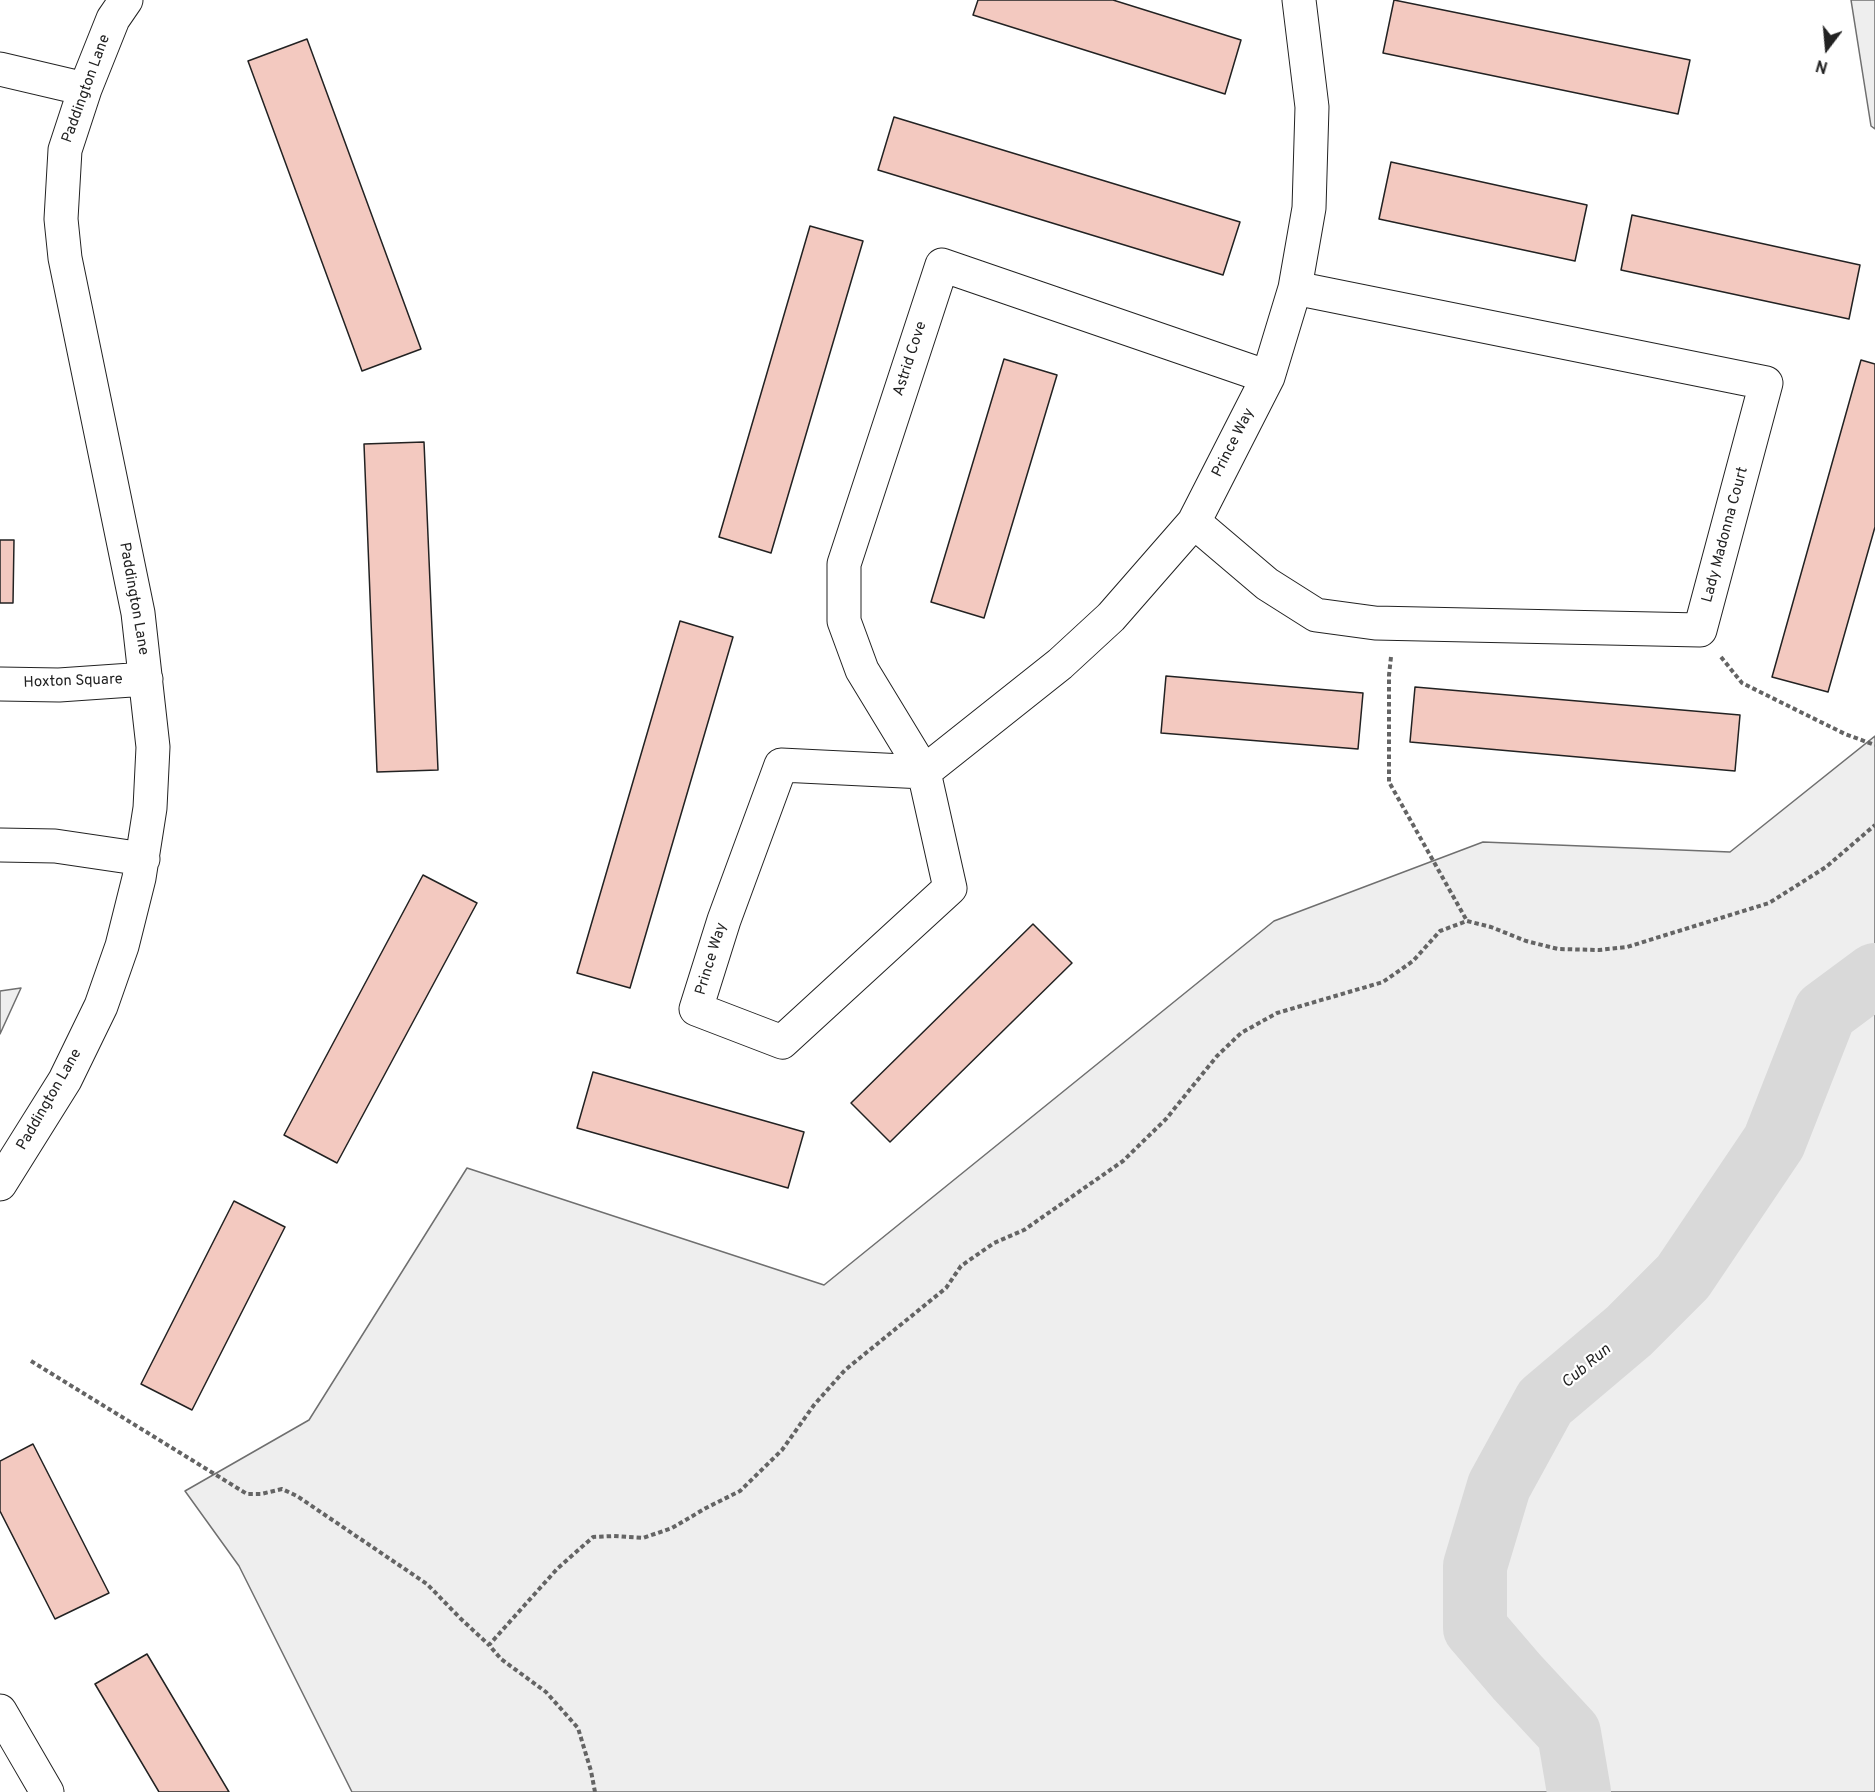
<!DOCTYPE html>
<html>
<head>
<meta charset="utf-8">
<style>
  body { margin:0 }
  #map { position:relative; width:1875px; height:1792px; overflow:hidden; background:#fff; font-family:Overpass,sans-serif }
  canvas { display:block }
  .north { position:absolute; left:1797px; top:18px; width:60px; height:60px; -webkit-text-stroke:4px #fff; paint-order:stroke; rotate:196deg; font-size:16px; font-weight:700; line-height:24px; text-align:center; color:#222 }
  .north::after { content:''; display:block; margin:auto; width:21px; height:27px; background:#222; clip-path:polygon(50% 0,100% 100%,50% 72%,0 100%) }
</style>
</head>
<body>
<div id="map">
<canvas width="1875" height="1792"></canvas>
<div class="north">N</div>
</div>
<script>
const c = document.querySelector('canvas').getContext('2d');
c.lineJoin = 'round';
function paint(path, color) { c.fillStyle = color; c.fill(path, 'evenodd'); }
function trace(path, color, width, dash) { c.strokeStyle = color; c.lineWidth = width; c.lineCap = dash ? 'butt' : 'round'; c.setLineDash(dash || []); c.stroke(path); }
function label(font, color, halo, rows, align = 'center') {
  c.font = font + ' Overpass,sans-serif'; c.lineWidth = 4.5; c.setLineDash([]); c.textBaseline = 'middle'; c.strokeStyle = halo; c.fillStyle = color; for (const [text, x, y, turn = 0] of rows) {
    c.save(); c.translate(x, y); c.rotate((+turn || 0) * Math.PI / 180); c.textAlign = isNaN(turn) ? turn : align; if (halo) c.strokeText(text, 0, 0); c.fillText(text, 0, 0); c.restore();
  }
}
const green = new Path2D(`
  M1851,0H1875V129L1871,126Z
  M1875,736V1792H352L239,1566L185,1491L309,1420L467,1168L824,1285L1274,921L1483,842L1730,852Z
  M21,988L0,1034V991Z`);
const river = new Path2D(`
  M1579,1792L1569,1733L1517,1677L1475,1628V1566L1499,1486L1545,1402L1629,1331L1683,1277L1774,1142L1825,1012L1875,975`);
const building = new Path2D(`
  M978,0H1113L1241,40L1225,94L973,15Z
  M1394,0L1690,60L1678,114L1383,53Z
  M307,39L421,349L362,371L248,61Z
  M894,117L1240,222L1223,275L878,170Z
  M1391,162L1587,205L1575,261L1379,219Z
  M1632,215L1860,265L1849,319L1621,270Z
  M810,226L863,241L771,553L719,537Z
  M1004,359L1057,375L984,618L931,602Z
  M1861,360L1875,364V527L1828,692L1772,677Z
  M424,442L438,770L377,772L364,444Z
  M0,540H14L13,603H0Z
  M680,621L733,637L630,988L577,973Z
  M1166,676L1363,693L1358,749L1161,733Z
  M1415,687L1740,715L1735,771L1410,742Z
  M423,875L477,903L337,1163L284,1135Z
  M1033,924L1072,963L890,1142L851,1103Z
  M593,1072L804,1132L788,1188L577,1128Z
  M234,1201L285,1227L192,1410L141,1384Z
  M33,1444L109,1593L55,1619L0,1511V1461Z
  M147,1654L229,1792H159L95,1684Z`);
const path = new Path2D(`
  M1391,657L1389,675V782L1467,921
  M1721,657L1742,683L1845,734L1875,745
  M31,1361L247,1494H261L282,1489L297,1496L427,1584L460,1618L489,1645
  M595,1792L591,1771L578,1728L546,1692L501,1659L489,1645L557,1569L593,1537L614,1536L643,1538L672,1528L706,1508L740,1491L782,1450L814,1405L845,1370L946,1288L961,1266L994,1243L1024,1230L1123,1161L1166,1119L1217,1056L1241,1033L1277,1013L1383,982L1413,961L1440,931L1467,921L1491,927L1526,941L1558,949L1599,950L1627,947L1769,903L1826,867L1875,825`);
const minor = new Path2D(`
  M0,69L85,89
  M1268,377L942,265L844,564V621L862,670L924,772L1060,664L1111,617L1194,522L1268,377L1295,288L1309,208L1312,107L1299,0
  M1194,522L1267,584L1316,615L1375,623L1700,630L1766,383L1295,288
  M0,684L59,685L146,679
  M781,765L924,772L950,888L782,1042L696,1009L724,920Z
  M0,845L55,846L143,859
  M0,1184L65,1080L101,1006L122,946L139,878L150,808L153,747L138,613L65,258L61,219L65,150L85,89L113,19L126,0
  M0,1711L47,1792`);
const streetNames = [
  ["Paddington Lane",87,89,-70],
  ["Astrid Cove",911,359,-72],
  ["Prince Way",1234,443,-63],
  ["Lady Madonna Court",1726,535,-75],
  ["Paddington Lane",133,599,80],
  ["Hoxton Square",73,682,-2],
  ["Prince Way",712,959,-73],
  ["Paddington Lane",50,1100,-60]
];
const waterNames = [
  ["Cub Run",1587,1367,-40]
];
paint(green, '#eee');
trace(green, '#6f6f6f', 1.5);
trace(river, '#d9d9d9', 64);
paint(building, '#f3c9c0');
trace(building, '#222', 1.5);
trace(minor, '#222', 35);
trace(path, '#646464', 4, [4.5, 3]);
trace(minor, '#fff', 33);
label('15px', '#222', '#fff', streetNames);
label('italic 16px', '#222', '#fff', waterNames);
</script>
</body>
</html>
